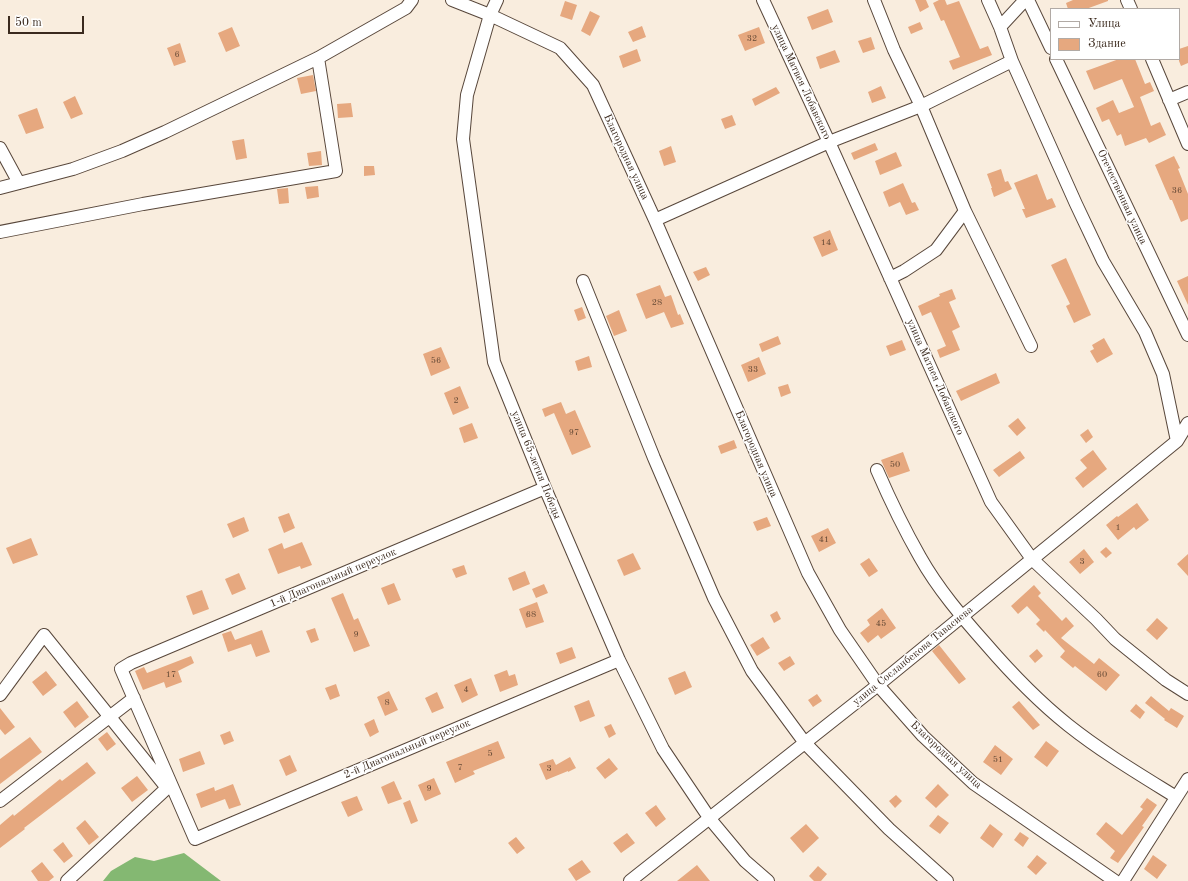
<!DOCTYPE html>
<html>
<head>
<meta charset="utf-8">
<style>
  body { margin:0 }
  #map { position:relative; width:1188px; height:881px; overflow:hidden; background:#f9edde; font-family:"Old Standard TT",serif }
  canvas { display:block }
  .legend { position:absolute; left:1050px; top:8px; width:130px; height:52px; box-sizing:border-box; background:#fff; border:1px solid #b1aaa5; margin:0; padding:5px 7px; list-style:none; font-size:12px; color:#3b2a1e }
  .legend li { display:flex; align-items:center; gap:8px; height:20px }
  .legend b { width:20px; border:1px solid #b1aaa5 }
  .scale { position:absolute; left:8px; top:16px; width:76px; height:18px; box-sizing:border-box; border:2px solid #3b2a1e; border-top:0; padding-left:5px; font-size:12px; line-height:14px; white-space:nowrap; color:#3b2a1e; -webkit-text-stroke:3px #fff; paint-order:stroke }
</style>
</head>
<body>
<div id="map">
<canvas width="1188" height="881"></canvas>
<ul class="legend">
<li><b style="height:5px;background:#fff"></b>Улица</li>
<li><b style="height:11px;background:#e6a87f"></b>Здание</li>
</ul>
<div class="scale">50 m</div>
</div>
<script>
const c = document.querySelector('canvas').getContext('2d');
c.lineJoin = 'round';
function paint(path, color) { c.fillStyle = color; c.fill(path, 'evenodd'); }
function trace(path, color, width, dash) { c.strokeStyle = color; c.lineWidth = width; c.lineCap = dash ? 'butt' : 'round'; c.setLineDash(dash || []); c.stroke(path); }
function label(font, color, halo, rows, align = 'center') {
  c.font = font + ' "Old Standard TT",serif'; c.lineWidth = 3; c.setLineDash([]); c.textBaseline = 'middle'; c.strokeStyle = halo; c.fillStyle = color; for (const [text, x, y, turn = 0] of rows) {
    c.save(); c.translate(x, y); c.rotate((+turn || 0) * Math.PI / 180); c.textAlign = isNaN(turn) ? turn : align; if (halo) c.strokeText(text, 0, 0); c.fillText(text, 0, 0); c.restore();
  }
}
const forest = new Path2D(`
  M184,853L221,881H103L111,871L135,857L154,861Z`);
const building = new Path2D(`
  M915,0H926L929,7L920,12Z
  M939,0H945L947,5L959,1L980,49L988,46L992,55L953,70L949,61L960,57L944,20L941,21L933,3Z
  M1073,0H1108V1L1086,9H1068L1066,3Z
  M565,1L577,5L572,20L560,16Z
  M828,9L833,22L812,30L807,17Z
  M590,11L600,16L590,36L581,31Z
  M920,22L923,29L911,34L908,27Z
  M642,26L646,37L633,42L628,32Z
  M232,27L240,46L226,52L218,33Z
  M759,27L765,43L745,51L738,35Z
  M871,37L875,49L863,53L858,41Z
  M180,43L186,62L174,66L167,48Z
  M1188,46V63L1181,66L1179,61V49Z
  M637,49L641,61L623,68L619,56Z
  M835,50L840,62L820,69L816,57Z
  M1119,59H1135L1145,84L1150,82L1154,91L1140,97L1151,126L1160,122L1166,135L1149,143L1146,138L1125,146L1121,134L1117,136L1109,119L1102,122L1096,108L1113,100L1119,113L1134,107L1122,79L1094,90L1086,71Z
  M313,75L316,91L301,94L297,78Z
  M881,86L886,98L872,103L868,92Z
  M776,87L780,93L755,106L752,99Z
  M75,96L83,114L71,119L63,102Z
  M351,103L353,117L338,118L337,104Z
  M37,108L44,128L26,134L18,115Z
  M732,115L736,125L725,129L721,119Z
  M244,139L247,158L236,160L232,141Z
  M875,143L878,150L854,160L851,153Z
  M671,146L676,162L664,166L659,151Z
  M321,151L322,165L309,166L307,153Z
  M896,152L902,166L880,175L875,161Z
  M1174,156L1180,168L1178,169L1188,194V219L1181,222L1172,200H1170L1155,165Z
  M364,166H374L375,175L364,176Z
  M1001,169L1005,182L1008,181L1012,189L994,197L991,188H992L987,174Z
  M1037,174L1047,200L1052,198L1056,207L1026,218L1022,209H1025L1014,183Z
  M903,183L912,203L915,202L919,210L906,215L900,202L889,207L883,192Z
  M318,186L319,197L307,199L305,187Z
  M288,188L289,203L279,204L277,189Z
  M830,230L838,250L822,257L813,237Z
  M1066,258L1091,315L1074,323L1066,306L1070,304L1051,265Z
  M706,267L710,275L698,281L693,272Z
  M1188,276V305L1177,281Z
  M660,285L665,297L671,295L678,315L680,314L684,324L671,328L664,312L646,319L636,294Z
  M952,289L956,299L949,302L960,327L952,331L960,350L940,358L937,350L946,346L931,312L922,316L918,306L940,296L939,294Z
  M582,307L586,318L578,321L574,310Z
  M619,310L627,331L614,336L606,316Z
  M778,336L781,344L762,352L759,344Z
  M1104,338L1113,354L1097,363L1090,351L1094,349L1092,345Z
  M902,340L906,350L890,356L886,346Z
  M441,347L450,368L431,376L423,354Z
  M589,356L592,367L578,371L575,361Z
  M759,357L766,374L748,382L741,365Z
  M996,373L1000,383L961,401L956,391Z
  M788,384L791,393L781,397L778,387Z
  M460,386L469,408L453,415L444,393Z
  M561,402L566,414L575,410L591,447L572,455L554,413L545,417L542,409Z
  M1018,418L1026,428L1017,436L1008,426Z
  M472,423L478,438L464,443L459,428Z
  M1088,429L1093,437L1086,443L1080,435Z
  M734,440L737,448L721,454L718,446Z
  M1093,450L1107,469L1083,488L1075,478L1087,468L1080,460Z
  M1020,451L1025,458L999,477L993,470Z
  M903,452L910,471L889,478L881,460Z
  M1137,503L1149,520L1136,530L1134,527L1118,540L1106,525L1117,516L1118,517Z
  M289,513L295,528L284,533L278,517Z
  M244,517L249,531L233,538L227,524Z
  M767,517L771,526L757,531L753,522Z
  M828,528L836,543L819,552L811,536Z
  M31,538L38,555L13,564L6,548Z
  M302,542L312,565L301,569L300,566L278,574L268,549L282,543L284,549Z
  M1106,547L1112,553L1106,558L1100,552Z
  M1084,549L1094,562L1080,574L1069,562Z
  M633,553L641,569L624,576L617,560Z
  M1188,554V576L1177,564Z
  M869,558L878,571L869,577L860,564Z
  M464,565L467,574L456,578L452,569Z
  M525,571L530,584L513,591L508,578Z
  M239,573L246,589L232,595L225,579Z
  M394,583L401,600L388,605L381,588Z
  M544,584L548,593L536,598L532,589Z
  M1034,585L1041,593L1038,596L1062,621L1066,617L1074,626L1061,638L1094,664L1099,658L1120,675L1106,691L1075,666L1073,668L1060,657L1065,651L1045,630L1044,632L1036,624L1040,620L1027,606L1018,614L1011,606Z
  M202,590L209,609L193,615L186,596Z
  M343,593L354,620L358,618L370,646L354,652L331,598Z
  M537,602L544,622L526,628L519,609Z
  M882,608L896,628L881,639L878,635L868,643L860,633L870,625L867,620Z
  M777,611L781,619L774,623L770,615Z
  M1157,618L1168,628L1157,640L1146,630Z
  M315,628L319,640L311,643L306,631Z
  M262,630L270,652L256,657L251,644L228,652L222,634L231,631L235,640Z
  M763,637L770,648L757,656L750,645Z
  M939,645L966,679L959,684L932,651Z
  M572,647L576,658L560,664L556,653Z
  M1037,649L1043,656L1035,663L1029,656Z
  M191,656L194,663L178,671L182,682L166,688L164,682L143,690L135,671L144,667L147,673Z
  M790,656L795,664L784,671L778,663Z
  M507,670L509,676L515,674L518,685L500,692L494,675Z
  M46,671L57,685L43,696L32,682Z
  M685,671L692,687L675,695L668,678Z
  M471,678L478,695L462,703L454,685Z
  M336,684L340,696L330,700L325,688Z
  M389,691L398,710L385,716L377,697Z
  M437,692L444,708L432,713L425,698Z
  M817,694L822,701L813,707L808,700Z
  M1151,696L1169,711L1171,708L1184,716L1177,728L1164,720L1165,719L1145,703Z
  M589,700L595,716L580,722L574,706Z
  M77,701L89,717L75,728L63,712Z
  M1019,701L1040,725L1033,730L1012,707Z
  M1136,704L1145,712L1140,719L1130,711Z
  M0,708L15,727L5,735L0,729Z
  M374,719L379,732L370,737L364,724Z
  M611,724L616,734L609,738L604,727Z
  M230,731L234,741L224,745L220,735Z
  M107,732L116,744L107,751L98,739Z
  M30,737L42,752L0,784V759Z
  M498,741L505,758L473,771L475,774L455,783L446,762Z
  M1046,741L1059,751L1047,767L1034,757Z
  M995,745L1013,759L1001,775L983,762Z
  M200,751L205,764L183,772L179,759Z
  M290,755L297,771L286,776L279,760Z
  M570,757L576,768L568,772V771L546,780L539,764L553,759L556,765Z
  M609,758L618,769L605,779L596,768Z
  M87,762L96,773L24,828L25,829L0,848V825L13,814L14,816L60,779L62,781Z
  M137,776L148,790L132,802L121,788Z
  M434,778L441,794L425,801L418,785Z
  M394,781L402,799L388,804L381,787Z
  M233,784L241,805L229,809L225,799L201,808L196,794L214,787L215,791Z
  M938,784L949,795L936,808L925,798Z
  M896,795L902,801L895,808L889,801Z
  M357,796L363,810L348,817L341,802Z
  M1147,798L1157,805L1142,826L1144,827L1118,863L1110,858L1115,851L1096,834L1106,822L1122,835L1143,809L1140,807Z
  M410,800L418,821L411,824L403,803Z
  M656,805L666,819L656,827L645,813Z
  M938,815L949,823L940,834L929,826Z
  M85,820L99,837L89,845L76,828Z
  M806,824L819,838L803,853L790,838Z
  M990,824L1003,834L993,848L980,838Z
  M1020,832L1029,838L1023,847L1014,840Z
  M627,833L635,843L621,853L613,843Z
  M516,837L525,848L517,854L508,843Z
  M63,842L73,856L64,863L53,850Z
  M1037,855L1047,863L1036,875L1027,867Z
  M1153,855L1167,865L1157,879L1144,869Z
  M582,860L591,872L576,881L568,869Z
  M42,862L54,877L49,881H38L31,871Z
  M697,865L710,881H677Z
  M818,866L827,874L821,881H814L809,876Z`);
const minor = new Path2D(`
  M452,0L490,15L560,48L593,85L655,220L808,573L840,630L878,685L923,736L973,783L1115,881
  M497,0L490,15L467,95L463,139L494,362L545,488L619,660L663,749L710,819L745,861L768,881
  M763,0L829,142L991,502L1032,559L1096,619L1115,639L1166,680L1188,694
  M874,0L894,50L921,106L965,211L936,250L904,271L890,278
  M988,0L1000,27L1012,61L1076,204L1103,261L1145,332L1163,374L1177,441
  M1028,0L1051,48
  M1127,0L1131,9
  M1000,27L1025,0
  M1056,59L1188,335
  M1152,59L1188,144
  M1169,100L1188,92
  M0,148L19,183
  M0,188L73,169L122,151L165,132L318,58L406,8L412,0
  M965,211L1031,346
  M655,220L829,142L921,106L1012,61
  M0,232L143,204L336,171L318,58
  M583,281L654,458L714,598L752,671L805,743L889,829L947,881
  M877,470C890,500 904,529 920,557C938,589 962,617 986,644C1011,673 1038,701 1068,725C1102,752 1139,774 1176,797
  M545,488L131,663L121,669L195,839L619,660
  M0,695L44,635L167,788L67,881
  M0,801L134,698
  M630,881L878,685L1177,441L1188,423
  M1123,881L1188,779`);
const numberNames = [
  ["32",752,39],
  ["6",177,55],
  ["36",1177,191],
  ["14",826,243],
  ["28",657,303],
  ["56",436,361],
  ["33",753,370],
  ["2",456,401],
  ["97",574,433],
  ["50",895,465],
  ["1",1118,528],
  ["41",824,540],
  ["3",1082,562],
  ["68",531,615],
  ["45",881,624],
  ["9",356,635],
  ["17",171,675],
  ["60",1102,675],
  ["4",466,690],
  ["8",387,703],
  ["5",490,754],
  ["51",998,760],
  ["7",460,768],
  ["3",549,769],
  ["9",429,789]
];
const streetNames = [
  ["улица Матвея Лобавского",801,82,65],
  ["Благородная улица",626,157,65],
  ["Отечественная улица",1122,197,65],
  ["улица Матвея Лобавского",935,377,66],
  ["Благородная улица",756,454,67],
  ["улица 65-летия Победы",536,465,68],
  ["1-й Диагональный переулок",333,578,-23],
  ["улица Сосланбекова Тавасиева",913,656,-39],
  ["2-й Диагональный переулок",407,749,-23],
  ["Благородная улица",946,755,43]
];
paint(forest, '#84b872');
paint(building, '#e6a87f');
trace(minor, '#58473b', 14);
trace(minor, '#fff', 12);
label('9px', '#664a36', null, numberNames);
label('11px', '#3b2a1e', '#fff', streetNames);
</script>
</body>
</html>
